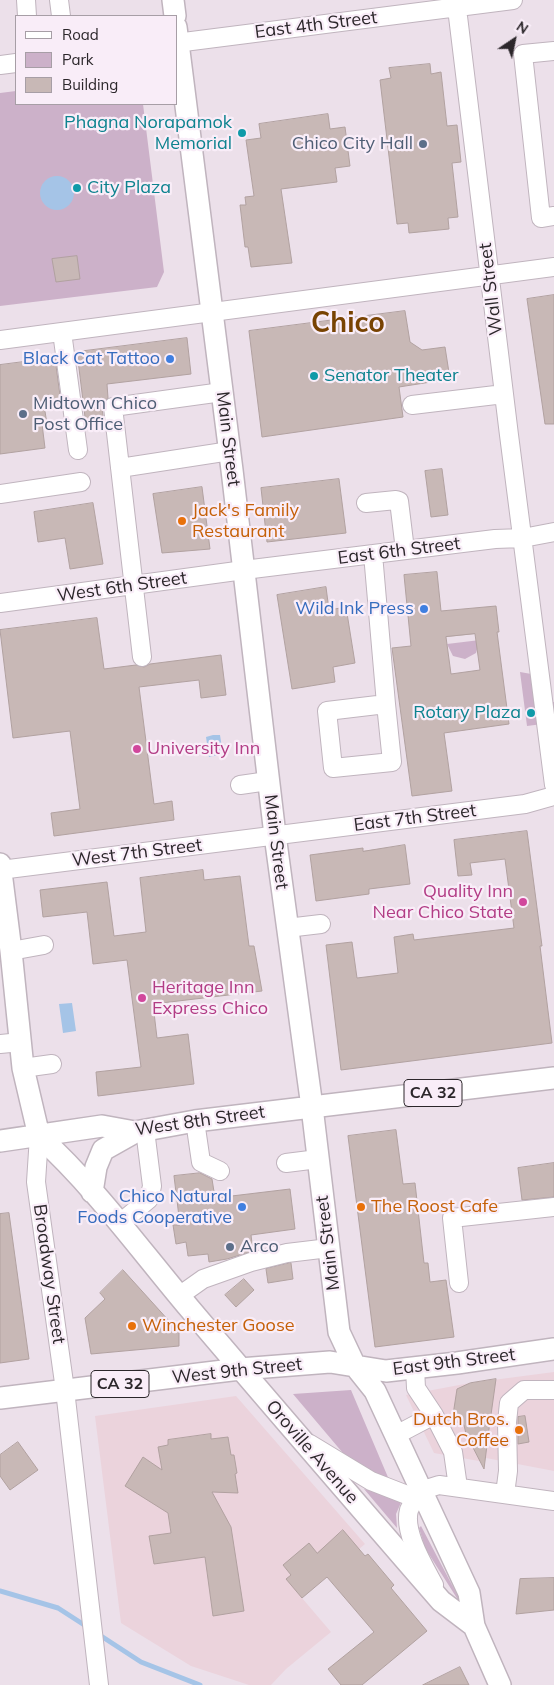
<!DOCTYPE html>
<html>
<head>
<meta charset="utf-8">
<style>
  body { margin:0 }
  #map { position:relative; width:554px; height:1685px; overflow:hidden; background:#ece0ea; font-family:Mulish,sans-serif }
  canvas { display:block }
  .legend { position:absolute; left:15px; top:15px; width:162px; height:90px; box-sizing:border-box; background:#f9edf8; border:1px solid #a79ea6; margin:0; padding:6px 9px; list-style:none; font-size:15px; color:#2c272b }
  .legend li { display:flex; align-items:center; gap:10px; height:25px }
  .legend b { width:25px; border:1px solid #a79ea6 }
  .north { position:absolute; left:489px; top:15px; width:50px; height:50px; -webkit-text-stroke:4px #f9edf8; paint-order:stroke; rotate:34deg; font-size:14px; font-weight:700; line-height:20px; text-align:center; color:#2c272b }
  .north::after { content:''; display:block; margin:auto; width:18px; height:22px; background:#2c272b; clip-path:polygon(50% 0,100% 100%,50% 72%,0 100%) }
</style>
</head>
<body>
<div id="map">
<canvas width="554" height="1685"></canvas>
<ul class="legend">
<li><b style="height:6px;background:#fff"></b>Road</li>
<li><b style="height:14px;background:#ccb1c9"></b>Park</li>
<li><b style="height:14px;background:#c8b8b6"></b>Building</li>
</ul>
<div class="north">N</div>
</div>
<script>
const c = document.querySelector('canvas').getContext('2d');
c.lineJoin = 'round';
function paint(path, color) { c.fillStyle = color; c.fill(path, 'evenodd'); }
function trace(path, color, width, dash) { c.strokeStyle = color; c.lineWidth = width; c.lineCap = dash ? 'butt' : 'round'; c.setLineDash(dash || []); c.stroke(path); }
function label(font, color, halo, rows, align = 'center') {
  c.font = font + ' Mulish,sans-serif'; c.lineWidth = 4.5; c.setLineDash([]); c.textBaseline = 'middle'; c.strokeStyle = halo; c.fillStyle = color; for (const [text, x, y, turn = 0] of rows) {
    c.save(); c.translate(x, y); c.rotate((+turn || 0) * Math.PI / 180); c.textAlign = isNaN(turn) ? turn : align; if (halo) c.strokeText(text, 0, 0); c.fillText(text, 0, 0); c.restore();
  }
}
const commercial = new Path2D(`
  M554,1372V1471L486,1458L479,1461L434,1453L406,1395L470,1383Z
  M236,1396L365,1544L302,1598L331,1632L286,1669L271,1685H249L191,1666L121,1623L95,1416Z`);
const green = new Path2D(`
  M16,91V104H143L164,272L157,287L0,306V93Z
  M480,640L476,653L465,659L453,656L447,644Z
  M520,672L537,675L551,702H554V725L550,723L527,726Z
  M351,1390L390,1482L348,1459L293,1394Z
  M364,1489L403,1498L396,1514L397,1528Z
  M421,1526L461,1602L460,1603L425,1548L419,1528Z`);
const water = new Path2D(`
  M40 193a17 17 0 1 1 34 0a17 17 0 1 1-34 0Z
  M213,735H220L223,754L209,757L206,737Z
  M72,1003L76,1031L63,1033L59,1004Z`);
const stream = new Path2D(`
  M0,1591L58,1608L89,1628
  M98,1634L141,1662L200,1685`);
const building = new Path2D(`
  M430,64L431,74L441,72L447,126L457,125L461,162L452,163L458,217L448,218L449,229L409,233L408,223L397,224L380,80L391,78L389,68Z
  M328,114L330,129L345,127L350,166L335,168L337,182L281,189L292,263L251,267L248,247H245L240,205H246L245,197L254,196L246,140L261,138L259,124Z
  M77,256L80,279L56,282L52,259Z
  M554,295V424H545L527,299Z
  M405,311L410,342L422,350L445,347L450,379L399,387L403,417L262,437L249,331Z
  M187,338L191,374L107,384L108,398L103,402L102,408L104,423L86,425L77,352Z
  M55,358L61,403L44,405L47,424H42L45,448L0,454V365Z
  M442,469L448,515L431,517L425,471Z
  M339,479L346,533L267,542L261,488Z
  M202,487L210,549L162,553L153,494Z
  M93,503L103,564L70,569L65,538L38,542L34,512Z
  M437,572L441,611L496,606L499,632H497L509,724L444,733L452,791L412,796L392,648L411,646L404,575ZM475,634L480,670L451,674L446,637Z
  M326,587L329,610L346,607L355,663L333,667L335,682L292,689L277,595Z
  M97,618L104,669L136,665L144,667L150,664L221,655L226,695L201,698L199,680L139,687L154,804L172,801L174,820L54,836L51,813L80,809L70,731L13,738L0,630Z
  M527,831L542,946H540L552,1043L341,1070L326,945L352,942L357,978L398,973L394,937L413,934L414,940L514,928L505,859L470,863L472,875L458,876L454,840Z
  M405,845L410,884L369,889V894L316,901L310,855L363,848V851Z
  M203,870L204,880L240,876L249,946H254L262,991L153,1004L157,1038L188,1034L194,1084L98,1096L96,1072L141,1067L127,960L93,964L87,912L43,917L40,890L107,882L114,936L146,932L140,878Z
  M396,1130L403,1184L415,1183L424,1263H428L430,1282L446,1280L454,1337L375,1347L348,1136Z
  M554,1163V1197L522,1200L518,1168Z
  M200,1173L212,1179L215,1198L290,1189L295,1229L251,1235L253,1251L227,1259L209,1262L208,1254L188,1256L186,1242L176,1244L173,1225H180L174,1176Z
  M9,1213L29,1359L0,1363V1214Z
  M291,1263L293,1279L268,1283L266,1269Z
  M123,1270L179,1332V1346L91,1354L85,1318L105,1299L100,1293Z
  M244,1279L254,1290L236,1307L225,1295Z
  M496,1379L489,1429L484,1469L466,1434L464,1425L458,1423L453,1415L457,1389L470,1383Z
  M525,1416L529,1442L518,1444V1417Z
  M211,1434V1439L228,1437L231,1455H234L237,1473L235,1474L238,1493L212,1492L231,1527L244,1611L213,1616L205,1557L154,1564L149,1536L171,1533L168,1513L125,1486L143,1457L162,1470L158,1447L168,1445V1440Z
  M18,1442L38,1470L10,1490L0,1476V1455Z
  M343,1530L365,1556L368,1554L394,1585L391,1588L427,1631L362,1685H341L328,1669L374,1632L327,1577L302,1598L286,1579L291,1575L283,1565L309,1543L317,1553Z
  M554,1578V1610L516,1614L520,1579Z
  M460,1667L469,1685H423Z`);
const minor = new Path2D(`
  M26,0L27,16
  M59,0L61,16
  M456,0L509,435L554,785
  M176,43L513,0
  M554,51L523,54L541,218L554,216
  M0,65L16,63
  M62,332L78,450
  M0,340L554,267
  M412,405L504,394
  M120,468L230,451
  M0,494L81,482
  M366,503L396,500L399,501L405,550
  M373,554L386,704L327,711L333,768L392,762L386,704
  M0,603L244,570L495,539L523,538L554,532
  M142,657L113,407L222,392
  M240,785L268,781
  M0,870L525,804L554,796
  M287,928L321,924
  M11,951L44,945
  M0,1044L21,1042
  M23,1068L52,1064
  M195,1121L201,1162L220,1171
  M39,1136L36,1182L65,1390L99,1685
  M286,1163L318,1159
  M119,1224L149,1199L152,1186L145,1130
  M459,1283L452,1218L554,1207
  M179,1296L203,1279L251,1262L287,1253L329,1248
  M415,1368L416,1388L434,1415L453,1452L458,1487
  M396,1435L434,1415
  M310,1444L371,1481L407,1495L439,1485L554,1501
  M422,1490C417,1496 412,1503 409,1510C403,1532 424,1566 434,1585
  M505,1494L508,1471L507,1422L509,1403L524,1390H554`);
const major = new Path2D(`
  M173,0L175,16
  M176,27L232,470L275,835L312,1107L339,1332L355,1366L375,1391L469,1593L474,1626L500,1685
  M0,864L11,951L23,1068L39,1136
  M39,1136C95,1187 141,1251 190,1309C273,1407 357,1504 441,1601L474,1626
  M0,1141L102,1126L135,1132L195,1121L554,1078
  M92,1192L96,1167L103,1150L135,1132
  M0,1398L240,1369L330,1362L386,1371L457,1363L554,1349`);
const markers = [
  [242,133,5,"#0f9aa8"],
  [423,144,5,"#5c6f8a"],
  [77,188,5,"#0f9aa8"],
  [170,359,5,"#3f7fe0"],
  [314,376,5,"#0f9aa8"],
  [23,414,5,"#5c6f8a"],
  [182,521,5,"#e8710a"],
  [424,609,5,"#3f7fe0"],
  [531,713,5,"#0f9aa8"],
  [137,749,5,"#d1479c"],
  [523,902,5,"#d1479c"],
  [142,998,5,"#d1479c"],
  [242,1207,5,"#3f7fe0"],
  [361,1207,5,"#e8710a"],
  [230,1247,5,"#5c6f8a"],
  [132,1326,5,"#e8710a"],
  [519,1430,5,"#e8710a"]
];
const shields = [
  [433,1093,58],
  [120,1384,58]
];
const shieldNames = [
  ["CA 32",433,1093],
  ["CA 32",120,1384]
];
const streetNames = [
  ["East 4th Street",316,25,-7],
  ["Wall Street",491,289,-97],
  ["Main Street",228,439,83],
  ["East 6th Street",399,551,-7],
  ["West 6th Street",122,587,-8],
  ["East 7th Street",415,818,-7],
  ["Main Street",276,842,83],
  ["West 7th Street",137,853,-7],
  ["West 8th Street",200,1121,-8],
  ["Main Street",328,1243,-97],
  ["Broadway Street",49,1274,82],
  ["East 9th Street",454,1362,-7],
  ["West 9th Street",237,1371,-6],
  ["Oroville Avenue",312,1452,49]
];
const cultureNames = [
  ["Phagna Norapamok",232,123],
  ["Memorial",232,144],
  ["City Plaza",87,188,"left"],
  ["Senator Theater",324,376,"left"],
  ["Rotary Plaza",521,713]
];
const serviceNames = [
  ["Chico City Hall",413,144,"right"],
  ["Midtown Chico",33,404],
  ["Post Office",33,425],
  ["Arco",240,1247]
];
const shopNames = [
  ["Black Cat Tattoo",160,359],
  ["Wild Ink Press",414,609],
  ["Chico Natural",232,1197],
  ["Foods Cooperative",232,1218]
];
const foodNames = [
  ["Jack's Family",192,511],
  ["Restaurant",192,532],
  ["The Roost Cafe",371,1207],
  ["Winchester Goose",142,1326],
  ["Dutch Bros.",509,1420,"right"],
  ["Coffee",509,1441,"right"]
];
const hotelNames = [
  ["University Inn",147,749],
  ["Quality Inn",513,892,"right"],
  ["Near Chico State",513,913,"right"],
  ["Heritage Inn",152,988],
  ["Express Chico",152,1009]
];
const townNames = [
  ["Chico",348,324]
];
paint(commercial, '#ebd3dc');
paint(green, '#ccb1c9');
paint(water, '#a5c4e7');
trace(stream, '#a5c4e7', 5);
paint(building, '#c8b8b6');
trace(building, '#b1a1a0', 1);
trace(minor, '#c0b4be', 20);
trace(major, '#c0b4be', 24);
trace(minor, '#fff', 18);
trace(major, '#fff', 21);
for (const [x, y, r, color] of markers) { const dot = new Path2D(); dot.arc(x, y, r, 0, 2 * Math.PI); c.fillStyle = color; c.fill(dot); trace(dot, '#f9edf8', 2); }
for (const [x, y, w] of shields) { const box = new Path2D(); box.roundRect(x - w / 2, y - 13.5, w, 27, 4); c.fillStyle = '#f9edf8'; c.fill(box); trace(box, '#2c272b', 1); }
label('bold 16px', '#2c272b', null, shieldNames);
label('18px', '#2c272b', '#f9edf8', streetNames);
label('18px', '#0d838f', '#f9edf8', cultureNames, 'right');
label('18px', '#4e5e75', '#f9edf8', serviceNames, 'left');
label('18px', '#366cbe', '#f9edf8', shopNames, 'right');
label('18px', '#c56008', '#f9edf8', foodNames, 'left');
label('18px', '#b23c85', '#f9edf8', hotelNames, 'left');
label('bold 28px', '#784302', '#f9edf8', townNames);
</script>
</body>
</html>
